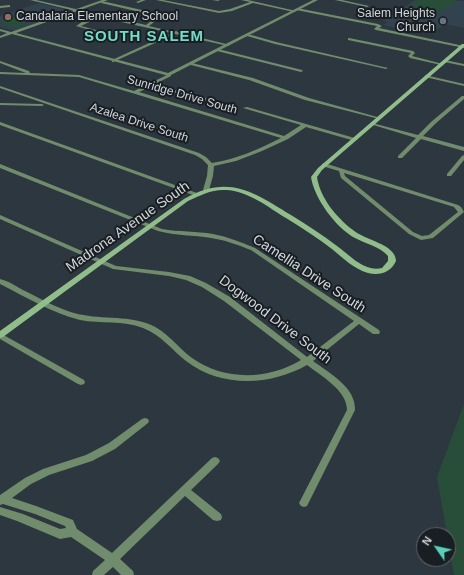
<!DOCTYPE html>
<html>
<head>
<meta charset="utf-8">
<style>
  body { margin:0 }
  #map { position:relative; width:464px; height:575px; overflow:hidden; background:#2d3740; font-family:Arial,sans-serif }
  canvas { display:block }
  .north { position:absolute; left:416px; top:527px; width:40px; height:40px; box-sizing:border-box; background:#191e22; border:1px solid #62686c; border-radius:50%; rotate:304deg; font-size:11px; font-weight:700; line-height:16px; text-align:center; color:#d0d7dc }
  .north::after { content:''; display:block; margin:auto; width:14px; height:18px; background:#5bcebb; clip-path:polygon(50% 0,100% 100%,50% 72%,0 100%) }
</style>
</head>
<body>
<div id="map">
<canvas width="464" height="575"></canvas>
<div class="north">N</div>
</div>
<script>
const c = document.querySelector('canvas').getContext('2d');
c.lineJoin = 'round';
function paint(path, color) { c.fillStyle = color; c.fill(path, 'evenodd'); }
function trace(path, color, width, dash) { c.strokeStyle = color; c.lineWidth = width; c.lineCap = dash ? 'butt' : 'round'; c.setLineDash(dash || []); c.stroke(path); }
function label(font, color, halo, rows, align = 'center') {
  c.font = font + ' Arial,sans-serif'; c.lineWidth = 4; c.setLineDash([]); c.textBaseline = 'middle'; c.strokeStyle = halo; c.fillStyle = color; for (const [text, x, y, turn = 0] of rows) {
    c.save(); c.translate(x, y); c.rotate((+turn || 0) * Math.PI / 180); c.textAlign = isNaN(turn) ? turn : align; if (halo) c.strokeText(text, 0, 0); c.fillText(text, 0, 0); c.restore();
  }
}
const built = new Path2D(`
  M415,0L464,1V28L445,24L434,32L417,29L413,31L383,25L388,22L383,21Z
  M39,3L72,11L15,31L0,27V16Z`);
const green = new Path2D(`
  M418,0H457L450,6L437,13L423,10L419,6H409Z
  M32,11L35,13L24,17L23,20L26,25C17,28 11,28 3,25L1,22L27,12Z
  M464,404V575H454L437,477Z`);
const minor = new Path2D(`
  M30,0H36L146,25L154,19L153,15L101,3L102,1L155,13L158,19L149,26L174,32L176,31L178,32L230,45L228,46L175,34L113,62H112V60L171,33L99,17L81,26L111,34L112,35L110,36L76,26L85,20L96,16Z
  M141,0H146L138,3L136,2Z
  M156,0H163L219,11L230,9L250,2L241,0H248L296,11L294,12L253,3L232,11L219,13Z
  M212,0H220L218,1Z
  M335,0H342L369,6L367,7Z
  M10,5V7L0,8V6Z
  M297,8L378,24L382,26L379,28L464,46V48L376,30L374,29L377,26L296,10Z
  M248,34L276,42L388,68L386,69L275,44L247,36V34Z
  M349,38L413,51L415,53L412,56L443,64L441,65L410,58L408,56L411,53L348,40V38Z
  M218,49L302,70L303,71L301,72L217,51L216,50Z
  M445,60L464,64V66L444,62L443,61Z
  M0,61L29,71L30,73L79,75L134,91L169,74H171V76L153,85L206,98V100L150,87L139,92L284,136L301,125L243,108L247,107L358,139L355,141L306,127L288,139L262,151L236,161L214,166L213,176L209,190L206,192L203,190L207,176L208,165L202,159L195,155L0,88V86L199,153L206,157L212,163C237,159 259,149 281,138L79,77L0,74V72L26,73L0,63Z
  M192,63L253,78L309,98L381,118L379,119L305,100L249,80L191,65L190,64Z
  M425,75L464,84V86L425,77Z
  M462,96H464V99L435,124L423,136L464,147V151L421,139L402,158H398V156L416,138L370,124L372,123L418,135L431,122Z
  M0,103L42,104L44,105L42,106L0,105Z
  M0,122L197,193L198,194L197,195H193L0,125Z
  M464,155V160L451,176H447V174L462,156Z
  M324,163L458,205L461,207L464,212L433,238L421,240L409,234L341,178L339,171L322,166V164ZM344,173L454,207L458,212L429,235L422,236L413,232L345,176Z
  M0,164L162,229C179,232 196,231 213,234C228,237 241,242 255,248L379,330L380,332L379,334H373L359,324L313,361C329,373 356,387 355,410L307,506L304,507L301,506L299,503L347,410C347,390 321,376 307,365C270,386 221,388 186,361C172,350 161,335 143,328C123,320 101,324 80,320C52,313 26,297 0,284V279C9,281 17,287 25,291C41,299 57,308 74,313C99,320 125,315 149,324C167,331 177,347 192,358C224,381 268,380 301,360L224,301L202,287L186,280L169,276L113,269L0,219V215L116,266L169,272L190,276L206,283L230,297L307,357L354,321L251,250C238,245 225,240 211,238C193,235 176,236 158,231L0,168Z
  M0,333L84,380L85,382L84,384L81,385L78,384L0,339Z
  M145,418L148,419L149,421L148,423L115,449L92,461L49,475L31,484L12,498L36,506L73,520L77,529L112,553L212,458L215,457L218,458L220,461L218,464L191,490L221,514L222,517L221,520L217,521L213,520L185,496L120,559L133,571L134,575H121L113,567L104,575H92L93,571L105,560L71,537L60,539L17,521L0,515V507L23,514L60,529L66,528L65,526L35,514L3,504L0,505V495L25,478L43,469L86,455L109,443L142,419Z`);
const tertiary = new Path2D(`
  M102,0H108L16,33L168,73L313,0H318L169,76L12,34L0,38V36L7,33L0,31V29L11,32Z`);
const secondary = new Path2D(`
  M462,44H464V47L322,170L317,177C320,198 337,218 353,230C364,240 396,244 396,261C391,272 380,276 368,273C354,269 343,258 332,249C318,238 302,228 286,218C268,207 248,191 226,190C212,189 201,195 188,201L3,337L0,338V331L184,199C228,174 252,191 291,215C307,225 323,235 337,246C351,256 364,272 382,268L388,261V256C379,246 366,244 355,238C336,228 314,198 311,177L318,168Z`);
const markers = [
  [8,17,4,"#8d6e63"],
  [443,21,4,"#6b7280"]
];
const farPoinames = [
  ["Salem Heights",435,14],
  ["Church",435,28],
  ["Candalaria Elementary School",16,17,"left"]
];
const farStreetnames = [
  ["Sunridge Drive South",182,95,16],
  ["Azalea Drive South",139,123,18]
];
const streetNames = [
  ["Madrona Avenue South",128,227,-35],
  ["Camellia Drive South",309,274,33],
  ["Dogwood Drive South",275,320,37]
];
const farDistrictnames = [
  ["SOUTH SALEM",144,37]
];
paint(built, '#32424f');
paint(green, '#284d38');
paint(minor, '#718c6c');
paint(tertiary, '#718c6c');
paint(secondary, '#91bd8a');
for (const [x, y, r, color] of markers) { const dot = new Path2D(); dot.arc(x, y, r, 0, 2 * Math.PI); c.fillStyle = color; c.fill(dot); trace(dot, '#191e22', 1.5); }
label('12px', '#d0d7dc', '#191e22', farPoinames, 'right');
label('12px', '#d0d7dc', '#191e22', farStreetnames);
label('14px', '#d0d7dc', '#191e22', streetNames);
c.letterSpacing = '1px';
label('bold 15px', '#74dbc9', '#191e22', farDistrictnames);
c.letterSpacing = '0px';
</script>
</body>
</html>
